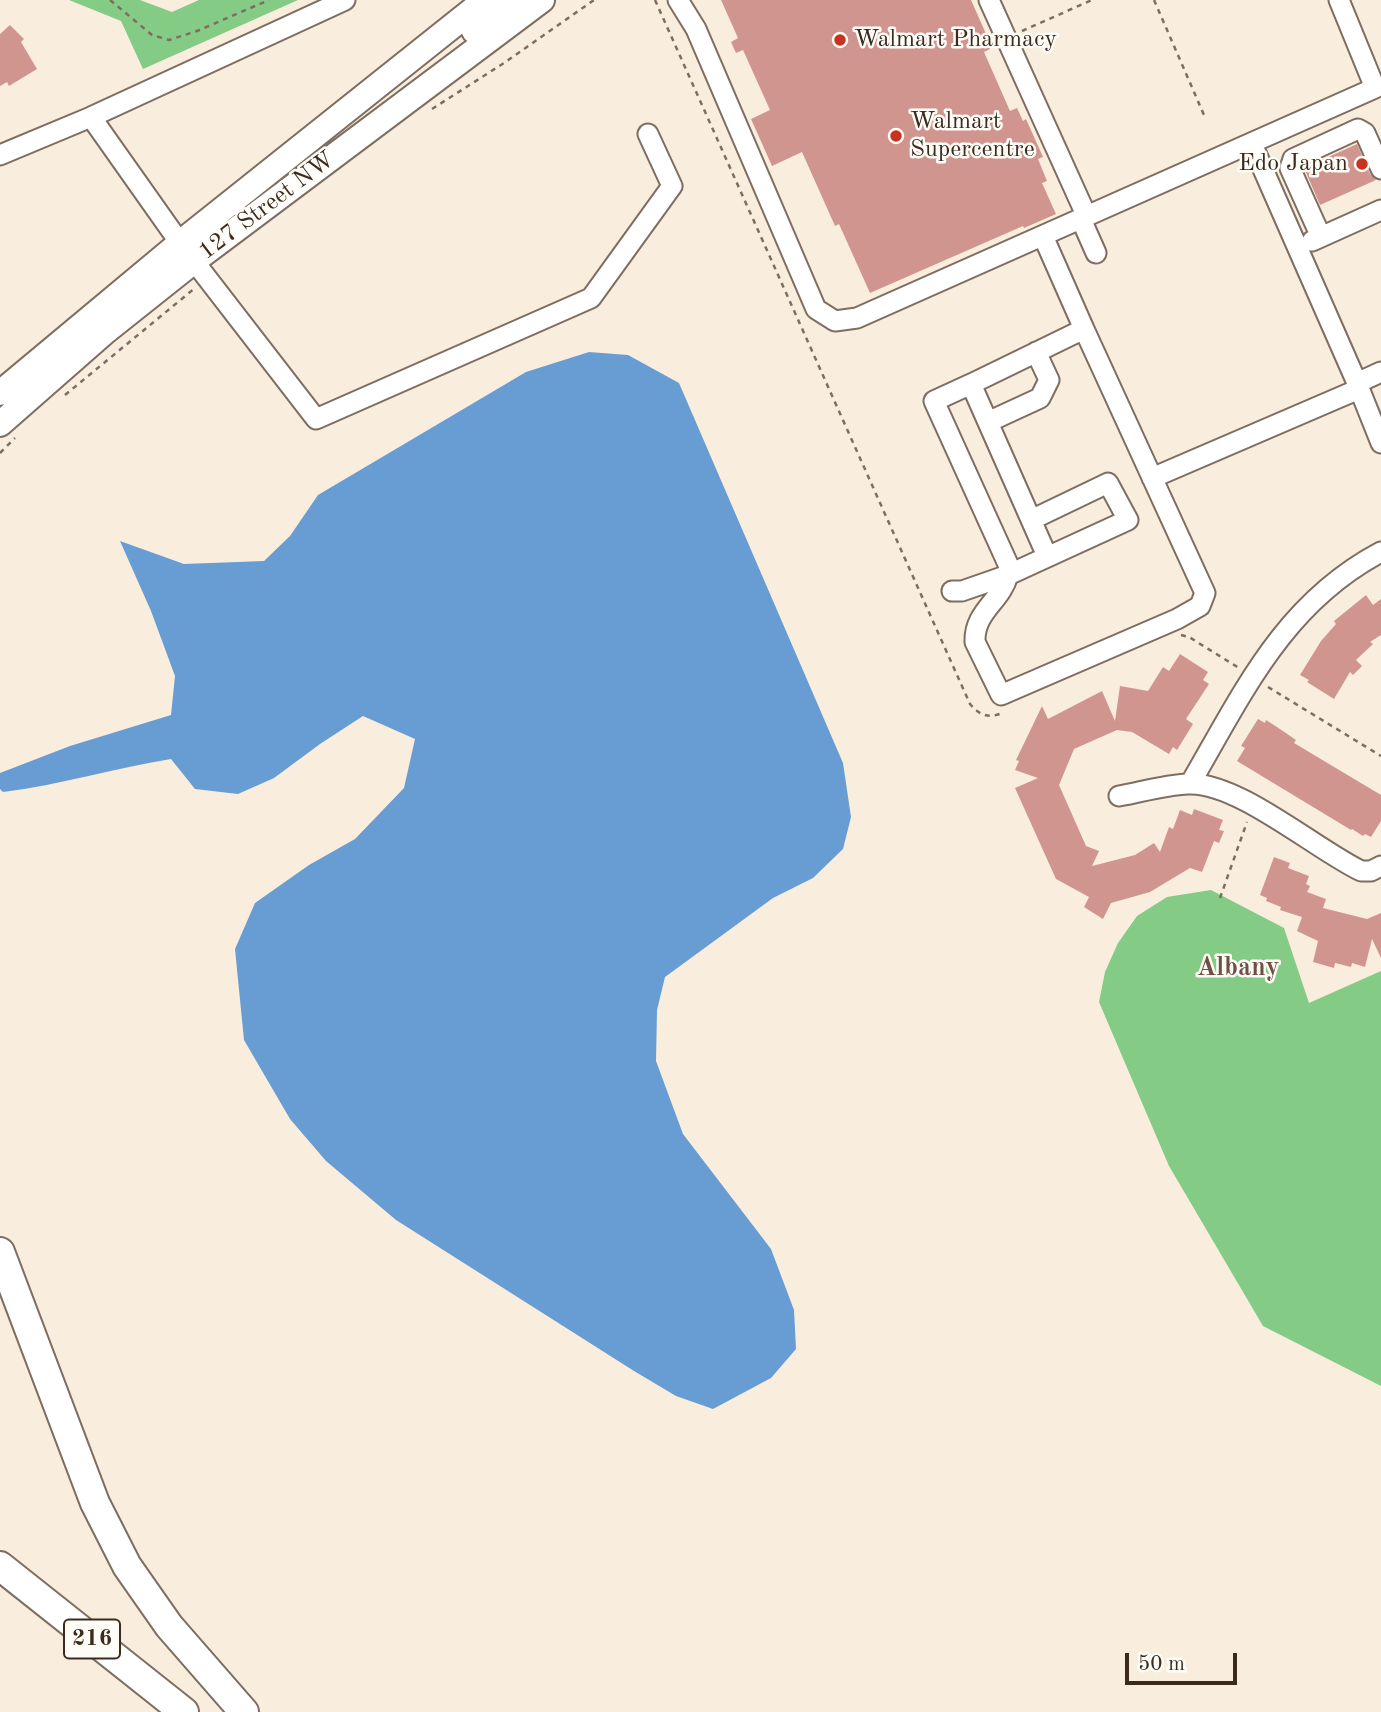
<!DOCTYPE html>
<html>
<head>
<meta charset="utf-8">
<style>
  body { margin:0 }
  #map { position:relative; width:1381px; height:1712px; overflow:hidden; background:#f9eddd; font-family:"Old Standard TT",serif }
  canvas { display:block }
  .scale { position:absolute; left:1125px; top:1653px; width:112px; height:32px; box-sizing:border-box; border:4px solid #3b2a1e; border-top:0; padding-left:9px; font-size:21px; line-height:24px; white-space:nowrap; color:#3b2a1e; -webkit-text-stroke:5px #fdfcf7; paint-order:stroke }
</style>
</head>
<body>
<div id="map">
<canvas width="1381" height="1712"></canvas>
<div class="scale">50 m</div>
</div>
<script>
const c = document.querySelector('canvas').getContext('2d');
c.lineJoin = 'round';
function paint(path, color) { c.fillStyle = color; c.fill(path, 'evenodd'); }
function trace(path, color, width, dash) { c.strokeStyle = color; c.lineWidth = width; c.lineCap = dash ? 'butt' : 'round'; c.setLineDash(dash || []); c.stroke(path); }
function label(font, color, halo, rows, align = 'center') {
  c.font = font + ' "Old Standard TT",serif'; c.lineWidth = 5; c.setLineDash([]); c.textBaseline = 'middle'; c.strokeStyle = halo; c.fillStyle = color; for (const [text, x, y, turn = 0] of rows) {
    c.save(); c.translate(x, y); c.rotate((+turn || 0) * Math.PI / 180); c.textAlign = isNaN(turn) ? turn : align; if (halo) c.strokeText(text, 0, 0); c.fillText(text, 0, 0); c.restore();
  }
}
const green = new Path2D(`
  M69,0H140L172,12L199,0H298L143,69L121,21Z
  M1211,890L1284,928L1309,1003L1381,971V1386L1263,1326L1169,1166L1099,1002L1105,972L1118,943L1137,916L1167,897Z`);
const water = new Path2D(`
  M589,352L628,355L679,383L843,763L851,817L843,849L813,878L773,898L665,977L657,1010L656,1061L683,1134L771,1249L794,1310L796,1349L771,1378L713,1409L676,1396L634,1371L396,1220L326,1161L290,1119L244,1040L235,949L255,903L309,865L355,839L404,788L415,739L363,716L320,744L274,778L238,794L195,789L171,759C115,768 60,785 3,792L0,789V773L70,746L171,715L175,676L151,611L120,541L184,564L264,561L290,536L318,495L526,372Z`);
const building = new Path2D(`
  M721,0H971L987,36L985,37L990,49L984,52L1010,111L1017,108L1023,121L1026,119L1043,157L1038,159L1047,181L1042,183L1056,214L1024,228L1023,226L870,293L839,224L835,226L802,152L772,166L751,119L770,110L743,50L736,53L731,42L738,38Z
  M10,25L24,39L21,42L37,69L9,86L7,82L0,86V34Z
  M1357,144L1370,174L1376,180L1320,205L1304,168Z
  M1366,595L1373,605L1381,599V635L1370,642L1373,644L1356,660L1362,666L1353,675L1350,672L1334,699L1307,682L1309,680L1300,675L1321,641L1336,624L1334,621Z
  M1180,654L1208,672L1203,680L1209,684L1186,719L1193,724L1177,750L1173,747L1169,754L1132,732L1117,730L1074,749L1059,785L1086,846L1099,851L1092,866L1135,855L1154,843L1160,852L1169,827L1173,829L1180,810L1192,815L1194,809L1223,820L1219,830L1224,831L1219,843L1214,841L1202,872L1190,868L1150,892L1111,903L1103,919L1084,907L1089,897L1056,879L1015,788L1038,778L1015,770L1019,761L1016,760L1042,706L1048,719L1102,691L1115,721L1120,686L1148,691L1163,667L1169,671Z
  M1258,719L1265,723L1266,720L1277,727L1296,740L1294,743L1381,795V821L1371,837L1365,834L1363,836L1352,829L1351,830L1237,761L1245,748L1241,746Z
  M1274,857L1290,863L1288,868L1309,876L1306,884L1310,886L1307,892L1326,899L1323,908L1367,919L1381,913V958L1372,939L1365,967L1352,963L1351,967L1335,963L1334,968L1313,962L1318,941L1297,931L1302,917L1280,910L1281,907L1266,901L1267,898L1260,895Z`);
const path = new Path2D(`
  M110,0L152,35L169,40L197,31L269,0
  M655,0L970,704C979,715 989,719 1002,713
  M1154,0L1204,115
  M1022,31L1092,0
  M432,109L504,63L594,0
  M65,395L195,288
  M0,453L15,438
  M1181,635L1189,637L1239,668
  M1268,687L1381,756
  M1220,898L1247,822`);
const minor = new Path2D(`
  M678,0L696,29L816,309L835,321L857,318L1375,88L1339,0
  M989,0L1087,217
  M91,117L180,243L316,419L591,298L672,186L648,134
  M1252,144L1357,383L1381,443
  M0,155L91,117L345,0
  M1081,219L1096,253
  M1043,236L1084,329L971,384L1047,556
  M1321,237L1290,168L1293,159L1358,129L1365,133L1381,169
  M1312,241L1381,210
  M1357,383L1381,372
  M971,384L934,401L1012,573
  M988,422L1040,398L1049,380L1036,352
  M1152,478L1359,389
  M1008,575C1001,602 974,611 975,642L1001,695L1177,619L1200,606L1205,593L1084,329
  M952,591H962L1008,575L1128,520L1108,483L1031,520
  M1190,784C1243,693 1283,604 1381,552
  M1119,796C1141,792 1165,785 1188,784C1237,781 1315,849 1361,871H1371L1381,866`);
const major = new Path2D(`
  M474,31L512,0
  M0,393L180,243L485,0
  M0,424L106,331L194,261L542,0`);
const highway = new Path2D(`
  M0,1252L95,1503L127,1566L169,1626L244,1712
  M0,1566L184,1712`);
const markers = [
  [840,40,7,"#c8321e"],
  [896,136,7,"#c8321e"],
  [1362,164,7,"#c8321e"]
];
const shields = [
  [92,1639,56]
];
const shieldNames = [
  ["216",92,1639]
];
const poiNames = [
  ["Walmart Pharmacy",854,40],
  ["Walmart",910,122],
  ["Supercentre",910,150],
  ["Edo Japan",1348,164,"right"]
];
const streetNames = [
  ["127 Street NW",267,206,-37]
];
const neighbourhoodNames = [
  ["Albany",1238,968]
];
paint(green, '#84cb86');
paint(water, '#689dd4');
paint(building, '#d19590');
trace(minor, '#7e6e61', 23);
trace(major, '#7e6e61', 28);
trace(highway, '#7e6e61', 32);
trace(path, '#7e6e61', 2.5, [5, 5]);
trace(minor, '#fff', 19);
trace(major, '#fff', 24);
trace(highway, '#fff', 28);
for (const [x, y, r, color] of markers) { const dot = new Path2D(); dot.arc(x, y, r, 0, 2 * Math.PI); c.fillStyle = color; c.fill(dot); trace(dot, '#fdfcf7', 2.5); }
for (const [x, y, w] of shields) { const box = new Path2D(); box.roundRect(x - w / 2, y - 19.5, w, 39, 5); c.fillStyle = '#fdfcf7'; c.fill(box); trace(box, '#3b2a1e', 2); }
label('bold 23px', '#3b2a1e', null, shieldNames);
label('24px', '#3b2a1e', '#fdfcf7', poiNames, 'left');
label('24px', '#3b2a1e', '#fdfcf7', streetNames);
label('bold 26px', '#704f46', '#fdfcf7', neighbourhoodNames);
</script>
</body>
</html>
